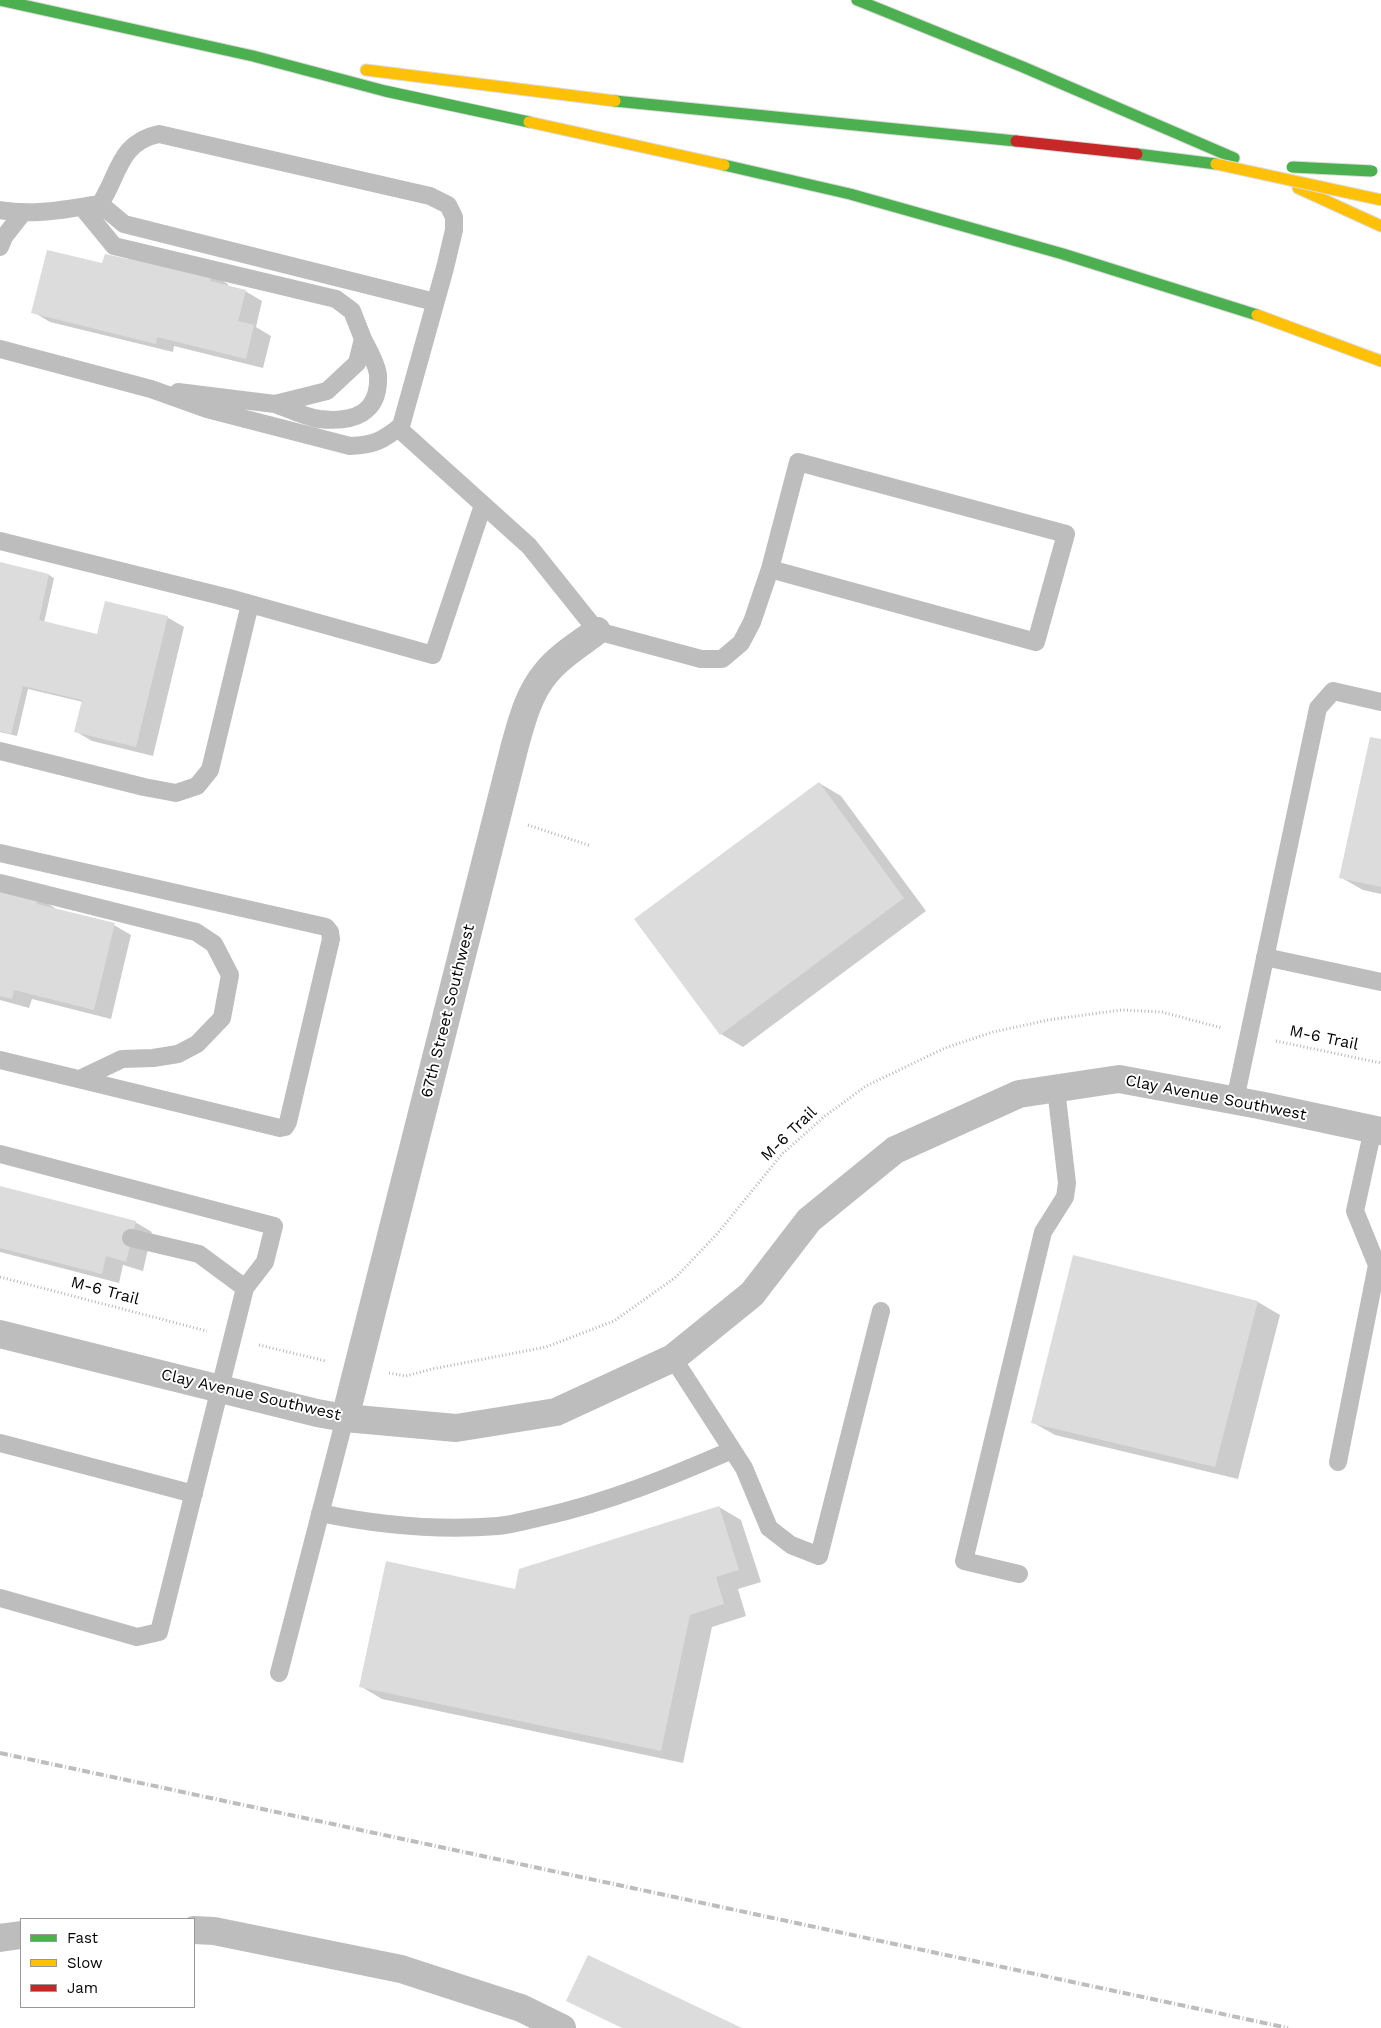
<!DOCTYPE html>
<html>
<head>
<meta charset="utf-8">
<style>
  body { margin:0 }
  #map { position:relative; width:1381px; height:2028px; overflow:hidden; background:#fff; font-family:"Work Sans",sans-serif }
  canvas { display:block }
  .legend { position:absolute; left:20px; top:1918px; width:175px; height:90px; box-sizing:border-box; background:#fff; border:1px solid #999; margin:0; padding:6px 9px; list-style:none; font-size:15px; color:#000 }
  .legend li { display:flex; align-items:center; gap:10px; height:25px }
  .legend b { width:25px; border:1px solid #999 }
</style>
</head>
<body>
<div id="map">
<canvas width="1381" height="2028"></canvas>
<ul class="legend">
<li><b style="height:6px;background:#4caf50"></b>Fast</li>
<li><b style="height:6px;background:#ffc107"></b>Slow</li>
<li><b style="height:6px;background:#c62828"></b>Jam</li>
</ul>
</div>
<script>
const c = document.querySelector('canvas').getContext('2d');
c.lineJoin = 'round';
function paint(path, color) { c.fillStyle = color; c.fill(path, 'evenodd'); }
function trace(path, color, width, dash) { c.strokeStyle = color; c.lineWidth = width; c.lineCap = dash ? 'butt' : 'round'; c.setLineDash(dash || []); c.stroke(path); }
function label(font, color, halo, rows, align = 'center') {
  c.font = font + ' "Work Sans",sans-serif'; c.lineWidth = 4; c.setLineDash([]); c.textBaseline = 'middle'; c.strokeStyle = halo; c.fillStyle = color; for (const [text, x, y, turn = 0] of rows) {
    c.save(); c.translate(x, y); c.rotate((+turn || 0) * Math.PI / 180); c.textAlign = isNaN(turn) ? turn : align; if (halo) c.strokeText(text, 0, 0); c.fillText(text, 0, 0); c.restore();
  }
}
const shadow = new Path2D(`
  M103,265L211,274L228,284V287L245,291L262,301L256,327L271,336L263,368L174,346L173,352L50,322L33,312Z
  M0,564L49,575L54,578L44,623L98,636L167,617L184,627L153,756L92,741L75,731L83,702L28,689L17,736L0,732Z
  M1381,741V894L1363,890L1340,877Z
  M819,783L841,796L926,911L743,1047L721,1034L636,919Z
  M0,889L38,898L55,908V910L114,925L131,935L111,1019L32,999L29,1008L0,1000Z
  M0,1187L135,1222L152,1232L143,1271L123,1265L119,1283L0,1252Z
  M1074,1256L1258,1302L1280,1315L1238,1479L1055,1435L1032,1422Z
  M719,1507L741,1520L761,1582L738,1589L746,1616L712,1627L683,1763L382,1699L360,1686L516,1590Z`);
const building = new Path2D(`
  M47,250L102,263L105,254L128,259L129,253L212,273L210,281L246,290L238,321L254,325L246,359L157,337L156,344L31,313Z
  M0,562L49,574L39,620L97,634L105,601L168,616L136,747L74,732L82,700L23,686L11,734L0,731Z
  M1370,737L1381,739V887L1339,878Z
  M819,782L904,898L720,1035L634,919Z
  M0,887L38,897L37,904L115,923L94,1010L14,990L12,999L0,996Z
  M0,1186L136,1221L126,1262L106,1256L102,1274L0,1248Z
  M1073,1255L1258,1301L1215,1467L1031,1423Z
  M719,1506L739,1570L716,1577L724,1604L690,1615L661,1751L359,1687L386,1561L515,1589L519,1569Z
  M588,1955L742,2028H622L566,2001Z`);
const path = new Path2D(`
  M528,825L591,846
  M1276,1041L1381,1063
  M0,1277L207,1331
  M259,1345L326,1361
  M389,1373L406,1376L432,1369L546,1347L614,1321L676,1277L717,1234L782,1154L825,1116L866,1086L945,1048L993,1032L1048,1020L1121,1010L1162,1012L1222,1028`);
const lane = new Path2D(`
  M100,204L124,224L435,302
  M82,207L114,246L336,299L352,311L363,339L357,363L327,391L275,404L178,392
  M0,210C34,216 66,209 100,204C119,175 119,142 159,134L430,196L448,205L454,217V230L445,268L401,426C382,441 374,445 350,446L207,409L151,389L0,349
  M0,247L4,237L22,214
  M275,404C289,409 305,417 319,419C353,423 380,414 378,375C377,364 368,349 363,339
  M398,428L529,546L597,631L701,659H722L741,643L752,622L770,569L1036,642L1066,534L798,462L770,569
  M0,541L229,598L433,655L483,505
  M0,751L144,787L176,793L197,786L210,770L250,604
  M0,853L326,927L330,932L331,939L288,1122L285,1127L280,1128L0,1060
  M0,883L196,932L214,944L230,975L222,1018L197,1044L178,1054L153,1058L122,1059L80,1079
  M1265,957L1381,982
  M1235,1100L1318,708L1333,691L1381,702
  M0,1154L274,1226L265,1262L245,1288L159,1632L137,1637L0,1598
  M131,1238L199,1254L245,1288
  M673,1358L744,1468L769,1528L791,1545L819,1556L881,1311
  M0,1443L194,1494
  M1338,1462L1377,1265L1355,1211L1373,1129
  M320,1513C378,1525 438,1531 498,1526C512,1525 528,1520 542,1517C609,1502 670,1477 732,1450
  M1019,1574L964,1561L1043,1232L1065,1197L1067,1183L1056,1089
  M279,1673L345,1418`);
const street = new Path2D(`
  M0,1334L317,1413L345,1418L456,1428L556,1412L673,1358L752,1294L809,1220L895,1150L1019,1094L1119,1079L1259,1105L1381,1131
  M345,1418L515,745C522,720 529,693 546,673C559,656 580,644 597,631
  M194,1930L214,1931L401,1969L521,2008L562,2028
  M0,1938L21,1935`);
const fast = new Path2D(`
  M0,0L253,56L385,91L529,122
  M857,0L1023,67L1234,158
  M615,101L1016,141
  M1137,154L1216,164
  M724,165L850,194L1063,254L1257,315`);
const slow = new Path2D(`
  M366,70L615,101
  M529,122L724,165
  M1298,188L1381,226
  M1257,315L1381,361`);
const jam = new Path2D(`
  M1016,141L1137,154`);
const rail = new Path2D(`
  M0,1753L1288,2028`);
const fastBridge = new Path2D(`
  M1292,167L1372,171`);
const slowBridge = new Path2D(`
  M1216,164L1381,200`);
const streetNames = [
  ["67th Street Southwest",448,1011,-76],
  ["M-6 Trail",1324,1038,12],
  ["Clay Avenue Southwest",1216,1098,11],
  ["M-6 Trail",789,1134,-44],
  ["M-6 Trail",105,1291,15],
  ["Clay Avenue Southwest",251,1395,13]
];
paint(shadow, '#0003');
paint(building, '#dcdcdc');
trace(fast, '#dbdbdb', 13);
trace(slow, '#dbdbdb', 13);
trace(jam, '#dbdbdb', 13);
trace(path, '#b8b8b8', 3, [1, 2.5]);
trace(lane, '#bdbdbd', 18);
trace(street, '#bdbdbd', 28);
trace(fast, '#4caf50', 11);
trace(slow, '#ffc107', 11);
trace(jam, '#c62828', 11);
trace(rail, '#bdbdbd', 4, [8, 2.5, 1, 2.5]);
trace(fastBridge, '#dbdbdb', 13, []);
trace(slowBridge, '#dbdbdb', 13, []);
trace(fastBridge, '#4caf50', 11);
trace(slowBridge, '#ffc107', 11);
label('16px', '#000', '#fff', streetNames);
</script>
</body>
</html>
